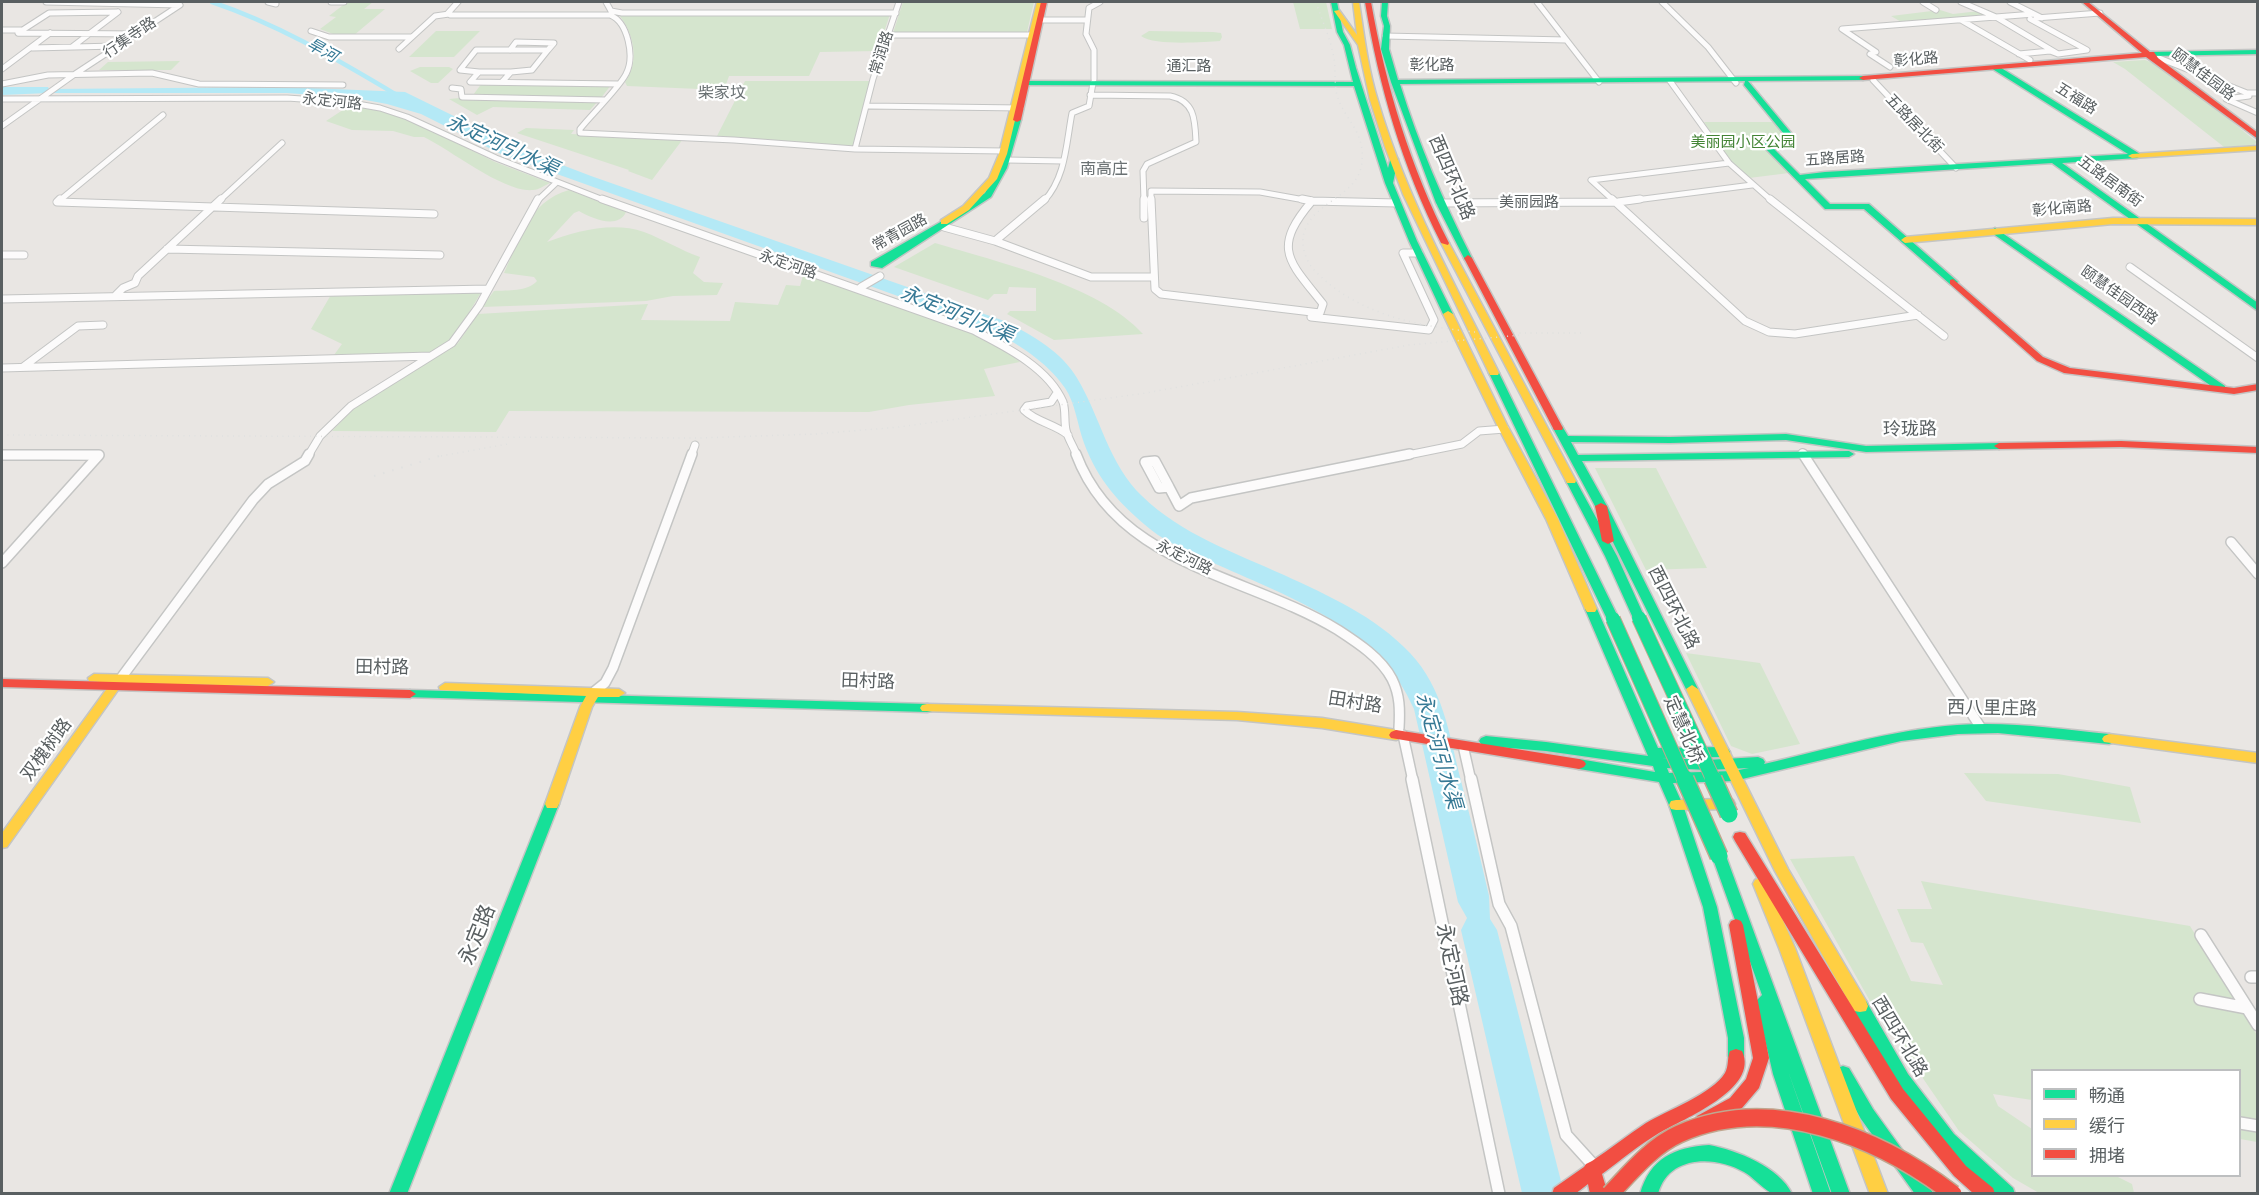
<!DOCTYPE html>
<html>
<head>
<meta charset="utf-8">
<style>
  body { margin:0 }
  #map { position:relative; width:2259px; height:1195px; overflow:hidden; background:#e9e6e3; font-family:"Space Grotesk","Noto Sans SC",sans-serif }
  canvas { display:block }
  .frame { position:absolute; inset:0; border:3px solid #595f61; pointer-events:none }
  .legend { position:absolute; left:2031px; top:1069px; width:210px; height:108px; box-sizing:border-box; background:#fff; border:2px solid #bdbfc0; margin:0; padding:8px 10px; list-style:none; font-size:18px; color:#595f61 }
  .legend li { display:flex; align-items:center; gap:12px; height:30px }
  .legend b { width:30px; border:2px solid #bdbfc0 }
</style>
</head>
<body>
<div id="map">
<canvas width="2259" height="1195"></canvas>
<div class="frame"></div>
<ul class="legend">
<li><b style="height:8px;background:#16e098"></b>畅通</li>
<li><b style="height:8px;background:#ffcf43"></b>缓行</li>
<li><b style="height:8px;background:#f24e42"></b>拥堵</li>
</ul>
</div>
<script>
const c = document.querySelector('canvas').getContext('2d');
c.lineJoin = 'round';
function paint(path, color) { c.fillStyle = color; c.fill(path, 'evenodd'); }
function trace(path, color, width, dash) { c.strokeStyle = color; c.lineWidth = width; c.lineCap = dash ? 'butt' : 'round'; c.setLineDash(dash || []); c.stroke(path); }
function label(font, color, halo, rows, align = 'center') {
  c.font = font + ' "Space Grotesk","Noto Sans SC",sans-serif'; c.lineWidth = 4.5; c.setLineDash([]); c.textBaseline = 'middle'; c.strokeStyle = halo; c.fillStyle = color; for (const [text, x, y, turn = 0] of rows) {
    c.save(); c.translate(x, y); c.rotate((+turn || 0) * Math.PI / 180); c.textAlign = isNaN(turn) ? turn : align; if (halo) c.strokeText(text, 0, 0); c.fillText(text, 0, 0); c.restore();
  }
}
const green = new Path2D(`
  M347,2H373L364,9H385L353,36L341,37L320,29L336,17L329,16Z
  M903,2H1034L1027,32L893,33Z
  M1293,2H1326L1332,29H1300Z
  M1940,10L1953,14L1979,11L1989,17L1903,23L1891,16Z
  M618,14H890L878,51L820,52L809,76H729L724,90L627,86L625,82C640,62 634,32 618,14Z
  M436,31H480L454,57H409Z
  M1149,31L1213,32L1221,33L1222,37L1220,41C1204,42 1154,46 1141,36Z
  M2145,60C2176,69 2228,120 2257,142L2254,145L2224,147L2125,69L2113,62Z
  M180,61L171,70H99L108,62Z
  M420,67H449L453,69L438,83H431L410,71Z
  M745,81H870L853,146L717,136Z
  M482,83L611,85L601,98L473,95Z
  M471,97L598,101L590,110L493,107L477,115L449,99Z
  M352,104L380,110L411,120L495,162L550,183C545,185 539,190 533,190C504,193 451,150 424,137H414L393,131L352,130L326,121Z
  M1704,122H1776L1786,133L1783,137L1763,144L1789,173L1749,178L1730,161Z
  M526,128L574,130L571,134L683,139L652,180L628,171L629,170L517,133Z
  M569,190L626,212C618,230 591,218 579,211L574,213L547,242C576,231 613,221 644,232C663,239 680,250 700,257L693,273L704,282L723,283L717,295L673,296L646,301L482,307L494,291C508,290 527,292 537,281L534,277L504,273C520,239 528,202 569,190Z
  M935,243C997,262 1099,285 1143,334L1054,340L1007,314L1010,311H1036V288L1009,287L1007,294H994L988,300L894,267Z
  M804,272L972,332L1005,350L1020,362L984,369L995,396L909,405L869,412L509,411L496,432L332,431L355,407L458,343L478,314L648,304L641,320L730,321L735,302L778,305L786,285L800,286Z
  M482,291L453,339L430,353L334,355L342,344L311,329L332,293Z
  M1595,468H1656L1707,568L1646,570Z
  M1686,653L1760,663L1800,744L1752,754L1731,746Z
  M1964,773L2058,774L2130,787L2141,823L1986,801Z
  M1854,856L1911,981L1943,985L1923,943L1911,942L1897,909H1932L1921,881L2190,926L2257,1035V1142L2240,1139V1070H2032V1100L1993,1094L1998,1106L2032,1129V1176H2116L2132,1184L2134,1193H2039L2013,1178L1959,1131L1870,1001L1790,859Z`);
const water = new Path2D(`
  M2,87H48L49,89L286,87L405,92L523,150L591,176L1007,322C1033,336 1062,352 1077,378C1100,416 1109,465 1142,496C1181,534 1235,553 1284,575C1329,596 1375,616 1410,653C1443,688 1449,733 1460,777C1470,817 1480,856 1489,896L1490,919L1497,930L1564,1193H1522L1461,930L1467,918L1458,902L1414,709C1380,629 1292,598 1218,565C1196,555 1168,544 1150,529C1119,503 1098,481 1084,443C1078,427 1075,402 1065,388C1046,361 1018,344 990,329L501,154L421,114L387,104L355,98L287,93H48L2,95Z`);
const canal = new Path2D(`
  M212,2C280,25 336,59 397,95`);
const streetFar3 = new Path2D(`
  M268,2L276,4
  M331,2H344
  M458,2L448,13L450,15H610C628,22 635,57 626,74C619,88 591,115 580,129V133L734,140L855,149L1004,151
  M606,2L611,11L622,13H896
  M1537,2L1599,82
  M1662,2L1708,47L1736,83
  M1923,2L1936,10
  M1961,2L1996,17L2058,54L2050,51L2019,54
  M2010,2L2034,14
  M2036,18L2100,13
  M2030,19L2087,50L2058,54
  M1040,20H1087
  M1961,20L2030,60
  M2,30H21
  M311,31L329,37H411
  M18,33L138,34
  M18,33L49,13L117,12
  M887,35H1032
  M1385,36L1566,40
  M72,47L118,12
  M32,48L116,46
  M399,49L435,16L449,14
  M510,50L516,42L554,43L548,50
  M2149,54L2247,93H2258
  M1890,67L1870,54L1876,52L1842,29L2034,14L2042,18
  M2,69L50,33
  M479,72L460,70L476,50H548L532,70L511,72
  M1094,79V50L1086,34L1089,8L1100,2
  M1873,80L1956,168
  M1670,81L1729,163L1772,201
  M502,82L511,72H479L470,82L619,84
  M2,84L48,75L152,73L199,84L343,85
  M452,88L461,89L462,97L605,100
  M1090,95L1170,96C1195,101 1195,120 1196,142L1147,164L1143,171L1144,201
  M2249,96L2226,99L2258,113
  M2,99L287,98L346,102L380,108L407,117L496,158L606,201
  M868,106L1021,108
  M2,126L75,74L180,5L46,2
  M855,149L873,79L899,2
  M1007,160L1063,161
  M59,201L163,115
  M219,201L282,143
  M537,201L556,183
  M1044,201C1066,177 1066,144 1072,113L1089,106L1093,83
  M1151,201V191L1260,192L1310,201
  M1614,201L1591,180L1729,163
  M1628,201L1752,185`);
const streetFar2 = new Path2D(`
  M60,199L57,202L434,214
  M602,199L973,330C1004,346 1048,367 1063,402C1066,411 1064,421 1066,430C1068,439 1074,447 1077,456
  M1144,199V218
  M1151,199L1155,289L1161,294L1320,313L1323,304C1289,261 1271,249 1312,201
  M1302,199L1312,201
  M1612,199L1745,321L1769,332L1795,334L1918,315
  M1770,199L1944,336
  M1312,201L1397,203
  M1440,203L1618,202L1640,199
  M944,227L995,241L1091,277H1154
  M995,241L1045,199
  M167,249L440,255
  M2,255H24
  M2130,267L2258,358
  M861,287L880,276
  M116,295L123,288L135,283L138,276L221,199
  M2,299L488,289
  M1311,317L1429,330L1434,320L1403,253H1419
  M23,367L78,326L103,325
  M2,368L431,356
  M1057,393L1051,402L1027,406L1024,410C1036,422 1055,424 1068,435
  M1802,453L1804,456
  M2,455L98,456
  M308,456L320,436L351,406L452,343L479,306L538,199
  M691,456L695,445
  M1403,456L1462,444L1479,431L1505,429`);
const streetFar1 = new Path2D(`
  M1076,454C1118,566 1248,575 1338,630C1358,643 1381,658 1392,679C1400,695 1400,710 1399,728
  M1803,454L1981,728
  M2,455H99L2,563
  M1155,461L1169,487L1159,488L1145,462Z
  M1169,487L1179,506L1191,498L1410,454
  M2231,542L2258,574
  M121,678L253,500L268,484L305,461L309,454
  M595,691L605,683L613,668L692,454
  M1403,735L1413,781
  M1464,750L1471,781`);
const street = new Path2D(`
  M1412,779L1499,1194
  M1471,779L1499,904L1511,926L1566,1135L1595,1167
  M2201,935L2258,1025
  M2251,977H2258
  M2200,999L2247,1008
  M2240,1123L2258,1126`);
const fast = new Path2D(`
  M1331,2H1337L1343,32L1350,45L1356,68L1388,168L1391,157L1398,159L1393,183L1417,241L1453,314L1451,316H1445L1443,314L1409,241L1385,183L1354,86L1021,85L1017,83L1021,81L1353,82L1344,45L1337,32Z
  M1382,2H1388L1387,16L1390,26L1389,49L1398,80L1866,76L1867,78L1863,80L1748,81L1792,134L1789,140L1771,146L1800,175L1825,172L2128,154L1991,68L1998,66L2140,154L2141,156L2137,158L2062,163L2258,303V311L2052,163L1805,179L1830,204H1869L1958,282L1956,284H1950L1864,209H1825L1762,145L1783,136L1784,134L1744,85L1745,81L1400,84C1419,145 1443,201 1472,258L1468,261L1465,260L1436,203L1391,82L1381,49L1384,26L1381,16Z
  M2258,50V54L2151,56L2147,54L2151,52Z
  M1014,118L1021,120L1007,168L991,197L882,268L871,266V262L944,220L985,193L1002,159Z
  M1995,228L2225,386V390H2217L1992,233L1991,231Z
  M1494,370L1499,373L1619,619L1617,622H1609L1607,619L1489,373Z
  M1558,425L1562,426L1568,436L1670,437L1786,434L1866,446L1999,443L2004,446L1999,449L1866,452L1786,440L1670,443L1571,442L1578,455L1849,451L1854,454L1849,457L1582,461L1607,506L1698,689L1692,693L1686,689L1595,506L1553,428Z
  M1571,478L1576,481L1617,556L1645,618L1643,621L1639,622L1633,618L1605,556L1566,481Z
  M1591,605L1597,609L1658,748L1723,747L1728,749L1730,752L1728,755L1723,757L1662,758L1707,760L1758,757L1763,759L1765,762L1764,764C1828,749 1892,730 1957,725C2008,721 2059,729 2109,734L2114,736L2116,739L2114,742L2109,744L1998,733L1958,734L1901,741L1734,781L1673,783L1683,805L1717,907L1744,1038V1056L1742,1061L1736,1063L1730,1061L1728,1056V1038L1703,907L1669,805L1659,782L1579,769L1574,767L1572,764L1574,761L1579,759L1655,772L1653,766L1546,751L1486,746L1481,744L1479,741L1481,738L1486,736L1546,742L1648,756L1585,609ZM1667,768L1707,770L1749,768L1734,771L1669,773Z
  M410,690L927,704L932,705L934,708L932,711L927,712L405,697L404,694Z
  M552,799L557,800L559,804L407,1194H389L545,804L547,800Z
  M1719,851L1724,852L1726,856L1850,1194H1832L1788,1071L1831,1194H1813L1773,1074L1756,1001L1762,995L1712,856L1714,852Z
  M1860,1000L1866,1001L1908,1074L1954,1134L2013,1188L2015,1194H1994L1942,1144L1896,1084L1854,1011L1852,1006L1854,1001Z
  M1843,1066L1849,1068L1873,1109L1934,1194H1915L1861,1119L1835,1073L1837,1068Z
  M1709,1145C1736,1150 1780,1167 1792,1194C1787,1194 1779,1195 1774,1194C1766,1192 1752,1176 1744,1172C1715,1155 1668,1155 1658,1194H1640C1650,1158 1675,1147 1709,1145Z`);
const slow = new Path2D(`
  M1037,2H1043L1007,154L997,179L969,210L947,224H941V220L963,206L989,178L999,154Z
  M1353,2H1359C1364,35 1368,69 1378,101C1406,197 1455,284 1499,373L1498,375H1490L1489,373L1403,194L1385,147L1370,100L1358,45L1334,11L1339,10L1357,35Z
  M2258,146V150L2132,158L2128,156L2132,154Z
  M2113,218L2258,219V225L2113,224L1905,243L1901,240L1905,237Z
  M1445,240L1449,243L1576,481L1575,483H1567L1566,481L1441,243Z
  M1448,311L1453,314L1507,425L1558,519L1597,609L1595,612H1587L1585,609L1546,519L1497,425L1443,314Z
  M94,674L268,678L274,682L268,686L123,683L7,847L2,848V833L111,683L89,681L88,678Z
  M445,683L619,689L625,693L619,697H598L592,707L559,804L557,808H547L545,804L580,707L586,696L440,690L439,687Z
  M1692,685L1698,689L1788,869L1866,1001L1868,1006L1866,1011L1860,1012L1854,1011L1775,871L1686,689Z
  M927,704L1237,712L1322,718L1396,730L1401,732L1403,735L1401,738L1396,740L1322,728L1237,720L922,711L920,708L922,705Z
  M2109,734L2258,753V763L2104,742L2102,739L2104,736Z
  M1728,799L1733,800L1735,804L1733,808L1728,809L1676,810L1671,809L1669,805L1671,801L1676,800Z
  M1760,878L1765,880L1767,884L1795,948L1888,1194H1870L1779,948L1753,884L1755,880Z`);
const jam = new Path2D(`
  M1041,2H1047L1021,120L1017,122L1013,120Z
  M1365,2H1371C1386,87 1410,166 1449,243L1448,245L1441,243C1402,166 1379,87 1365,2Z
  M2082,2H2088L2150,52H2154L2158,58L2258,133V139L2146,57L1863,80L1859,78L1863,76L2142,53Z
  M1468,255L1472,258L1563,428L1562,430H1554L1553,428L1464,258Z
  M1953,279L2043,357L2070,368L2234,388L2258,384V390L2234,394L2064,373L2037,361L1950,284V280Z
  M2121,441L2258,447V453L2121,447L1999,449L1994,446L1999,443Z
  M1601,503L1607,506L1614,541L1608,544L1602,541L1595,506Z
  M2,679L410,690L416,694L410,698L2,687Z
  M1396,730L1579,759L1584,761L1586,764L1584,767L1579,769L1391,738L1389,735L1391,732Z
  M1740,832L1745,833L1903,1089L1966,1166L1993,1188L1995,1194H1974L1954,1176L1891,1099L1735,841L1733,837L1735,833Z
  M1736,919L1741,921L1743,925L1769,1058L1759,1088L1742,1108L1703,1128L1697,1126L1695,1121L1697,1116L1730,1098L1746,1079L1753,1058L1729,925L1731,921Z
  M1736,1049L1742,1051C1760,1089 1683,1119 1659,1133C1639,1145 1621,1160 1602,1174L1608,1194H1590L1588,1184L1575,1194H1552L1554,1188L1584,1167L1586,1164L1592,1161C1610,1149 1628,1135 1646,1123C1666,1111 1712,1094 1725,1073C1729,1066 1727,1058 1730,1051Z`);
const railFar1 = new Path2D(`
  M1316,2C1322,21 1331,39 1334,59C1336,71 1334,83 1337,95C1344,120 1365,130 1362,162C1359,193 1324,199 1309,222C1298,238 1303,259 1316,272C1359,315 1417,326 1475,332
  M1514,333H1583
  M2,435L699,438L816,434L899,427L1146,393L1409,345L1521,335
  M441,456L508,444`);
const rail = new Path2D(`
  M374,476L446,454`);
const fastBridgeFar1 = new Path2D(`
  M1639,618L1714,781
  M1613,619L1685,781`);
const fastBridge = new Path2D(`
  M1685,779L1719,856
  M1713,779L1729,814`);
const jamBridge = new Path2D(`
  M1610,1194C1630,1173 1652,1146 1679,1134C1771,1093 1879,1137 1953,1194`);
const farStreetnames = [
  ["行集寺路",130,38,-34],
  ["常润路",882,53,-72],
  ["彰化路",1916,60,-5],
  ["彰化路",1432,66],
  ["通汇路",1189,67],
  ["颐慧佳园路",2203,75,37],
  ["五福路",2076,99,32],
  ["永定河路",332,102,6],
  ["五路居北街",1914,124,46],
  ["五路居路",1835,159,-4],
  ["五路居南街",2110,182,36],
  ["美丽园路",1529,203],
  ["彰化南路",2062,209,-5],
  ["常青园路",900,233,-29],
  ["永定河路",788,265,19],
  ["颐慧佳园西路",2119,296,35],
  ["永定河路",1184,558,26]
];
const farParknames = [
  ["美丽园小区公园",1743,143]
];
const farWaternames = [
  ["旱河",322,51,29]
];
const farNeighbourhoodnames = [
  ["柴家坟",722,94],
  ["南高庄",1104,170]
];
const streetNames = [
  ["西四环北路",1451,178,67],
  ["玲珑路",1910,430,-1],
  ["西四环北路",1673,608,63],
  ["田村路",382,668,1],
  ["田村路",868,682,2],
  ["田村路",1355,703,9],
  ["西八里庄路",1992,709,1],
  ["定慧北桥",1683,730,66],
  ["双槐树路",47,750,-54],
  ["西四环北路",1899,1037,59]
];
const waterNames = [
  ["永定河引水渠",502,146,25],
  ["永定河引水渠",957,315,22],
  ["永定河引水渠",1438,751,74]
];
const nearStreetnames = [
  ["永定路",478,935,-68],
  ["永定河路",1451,965,78]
];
paint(green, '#d5e5ce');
paint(water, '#b4e9f6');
trace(canal, '#b4e9f6', 4.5);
trace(streetFar3, '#c4c5c4', 7);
trace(streetFar2, '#c4c5c4', 9);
trace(streetFar1, '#c4c5c4', 12);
trace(street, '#c4c5c4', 14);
trace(fast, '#c4c5c4', 3);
trace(slow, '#c4c5c4', 3);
trace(jam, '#c4c5c4', 3);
trace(streetFar3, '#fcfbfb', 5);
trace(streetFar2, '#fcfbfb', 7);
trace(streetFar1, '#fcfbfb', 9);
trace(street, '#fcfbfb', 11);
paint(fast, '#16e098');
paint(slow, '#ffcf43');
paint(jam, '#f24e42');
trace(railFar1, '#e0e1e0', 1.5, [1, 4.5]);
trace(rail, '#e0e1e0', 2, [1.5, 8]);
trace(fastBridgeFar1, '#c0a790', 16, []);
trace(fastBridge, '#c0a790', 20, []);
trace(jamBridge, '#c0a790', 20, []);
trace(fastBridgeFar1, '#16e098', 14);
trace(fastBridge, '#16e098', 17);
trace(jamBridge, '#f24e42', 17);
label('15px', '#595f61', '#fff', farStreetnames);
label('15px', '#438435', '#fff', farParknames);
label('italic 16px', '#367995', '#fff', farWaternames);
label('16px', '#6a7173', '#fff', farNeighbourhoodnames);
label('18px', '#595f61', '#fff', streetNames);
label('italic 20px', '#367995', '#fff', waterNames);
label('21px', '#595f61', '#fff', nearStreetnames);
</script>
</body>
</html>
